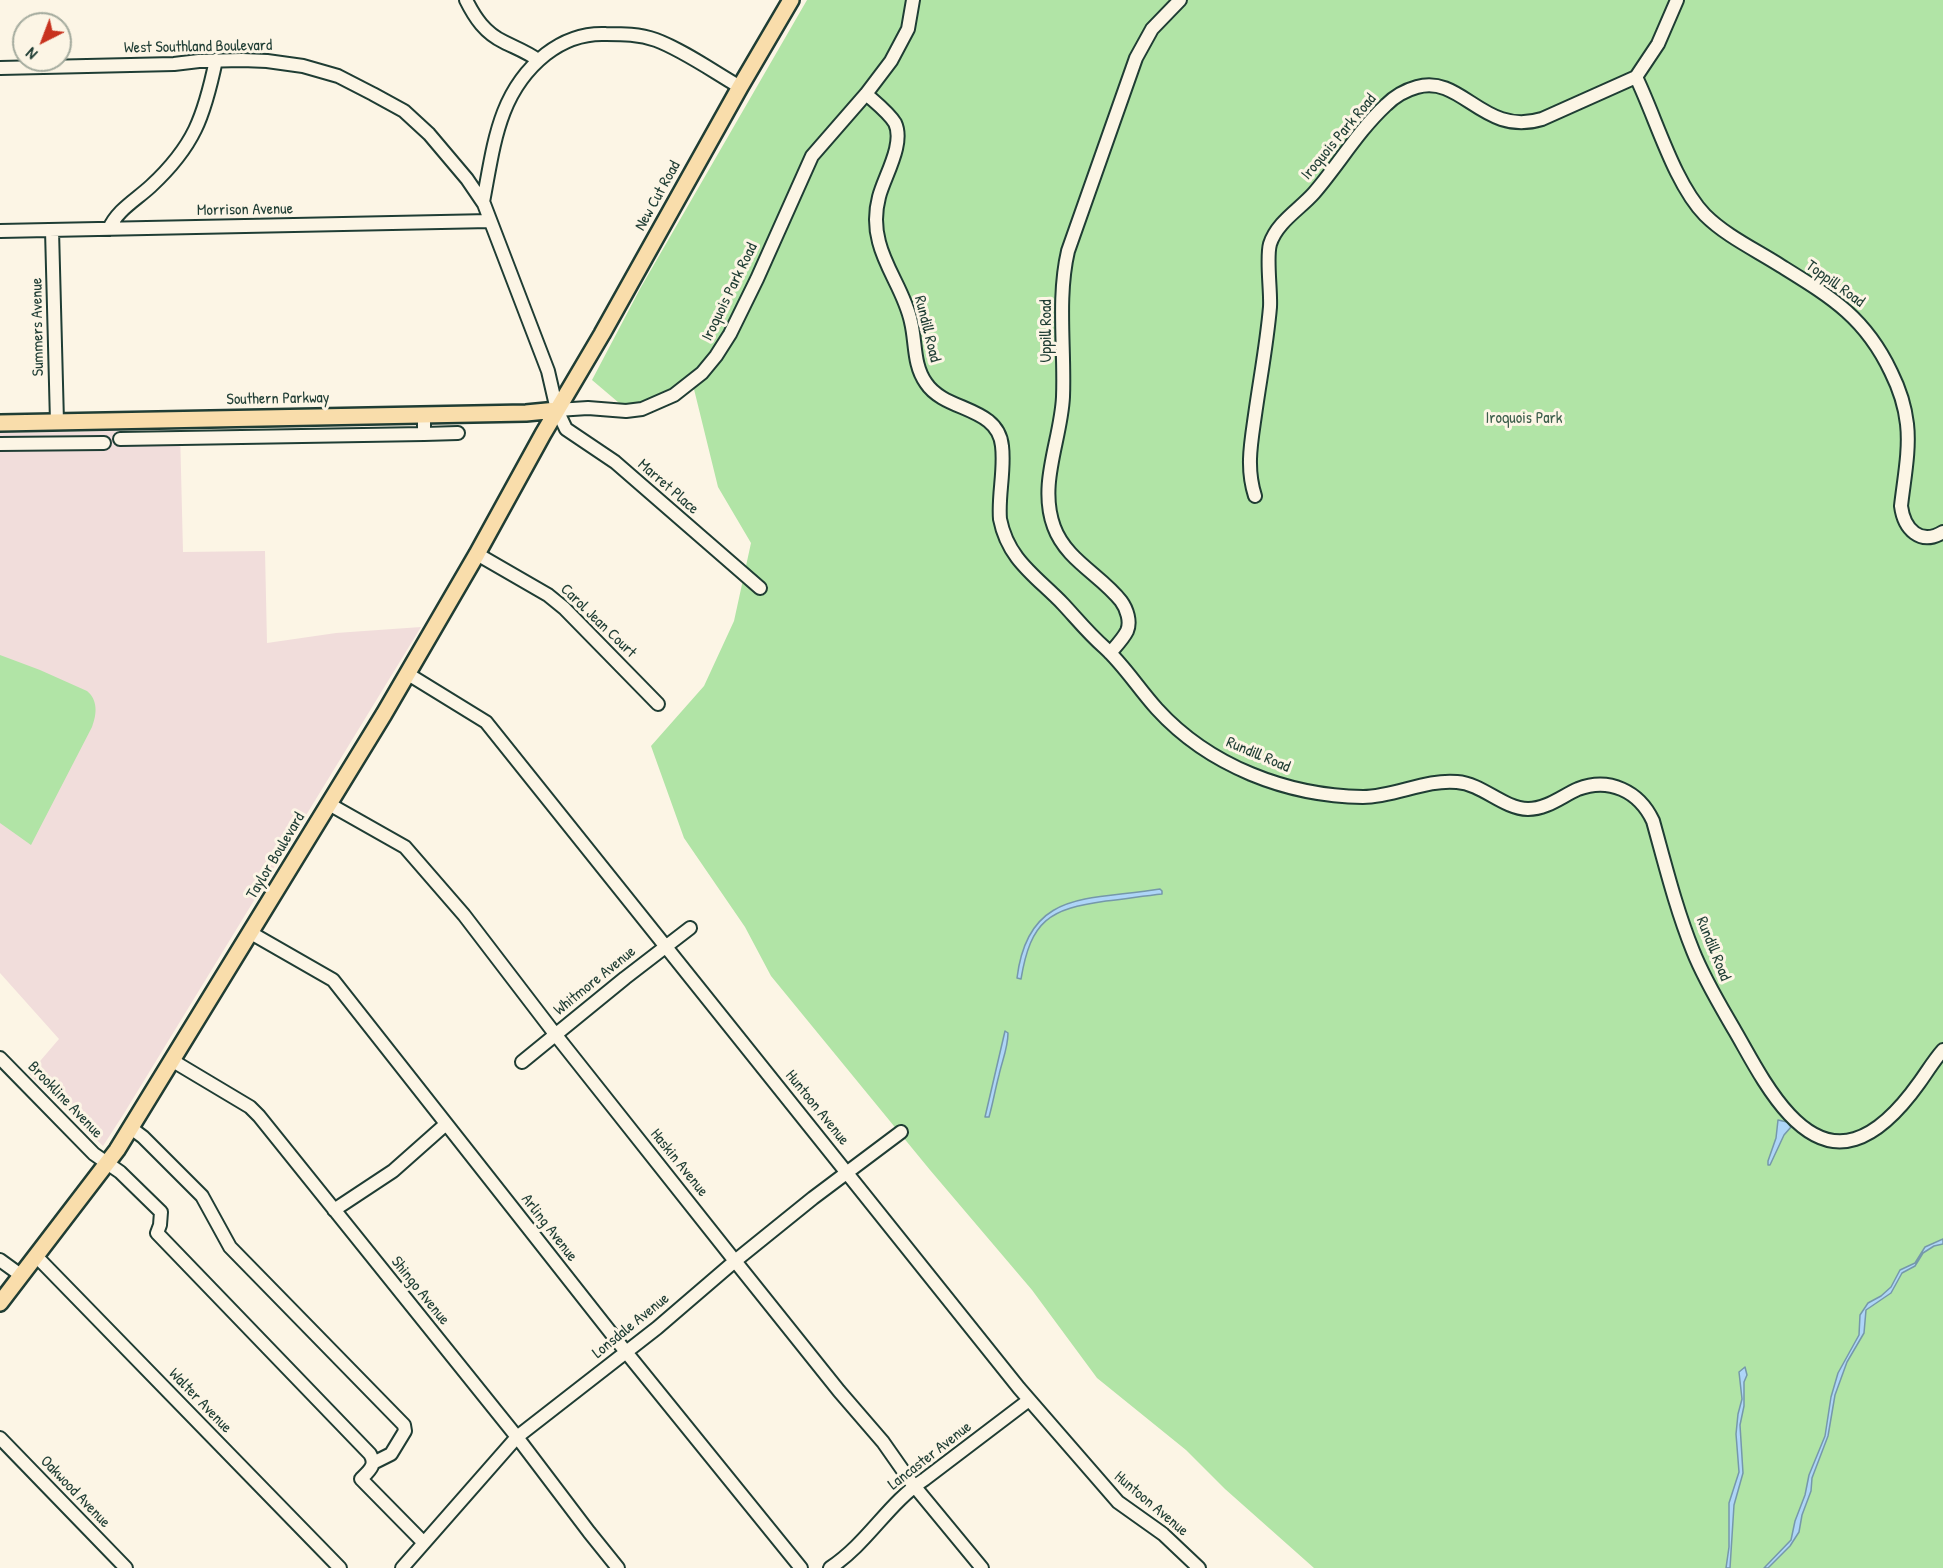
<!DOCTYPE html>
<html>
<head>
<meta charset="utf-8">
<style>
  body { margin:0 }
  #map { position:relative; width:1943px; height:1568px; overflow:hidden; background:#fcf5e5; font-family:"Patrick Hand",sans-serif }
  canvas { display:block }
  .north { position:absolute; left:12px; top:12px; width:60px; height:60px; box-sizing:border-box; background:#fcf5e5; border:2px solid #a4ab9e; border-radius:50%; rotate:222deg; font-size:16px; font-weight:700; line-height:24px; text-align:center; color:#1f3d34 }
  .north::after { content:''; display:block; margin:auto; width:21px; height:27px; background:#c8321e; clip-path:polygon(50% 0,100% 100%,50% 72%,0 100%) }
</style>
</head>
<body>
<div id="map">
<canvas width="1943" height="1568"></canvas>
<div class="north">N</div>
</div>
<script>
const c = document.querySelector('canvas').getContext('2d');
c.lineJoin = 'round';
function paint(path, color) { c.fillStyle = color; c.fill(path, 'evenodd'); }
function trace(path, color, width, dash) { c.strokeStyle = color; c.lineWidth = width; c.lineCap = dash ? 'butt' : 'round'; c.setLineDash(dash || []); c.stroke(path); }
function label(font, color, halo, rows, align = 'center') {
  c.font = font + ' "Patrick Hand",sans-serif'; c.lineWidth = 6; c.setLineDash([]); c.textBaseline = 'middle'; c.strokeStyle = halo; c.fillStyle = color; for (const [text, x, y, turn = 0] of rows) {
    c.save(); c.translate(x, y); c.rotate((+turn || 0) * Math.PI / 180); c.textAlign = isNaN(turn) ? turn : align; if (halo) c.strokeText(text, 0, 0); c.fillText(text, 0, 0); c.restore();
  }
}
const built = new Path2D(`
  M180,430L183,552L265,551L267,643L336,633L421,627L123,1115L103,1146L29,1074L59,1039L0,973V433Z`);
const green = new Path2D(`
  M807,0H1943V1568H1314L1225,1489L1186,1450L1097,1378L1032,1290L930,1170L771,976L745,927L684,838L651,746L704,686L734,621L751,543L718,487L692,381L674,395L625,408L592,380L641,287Z
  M0,655L40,670L87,691C98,700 97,714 92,727L31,845L0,823Z`);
const water = new Path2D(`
  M1160,889L1162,891V894C1143,896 1125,899 1106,901C1049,909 1031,920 1021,979L1017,978C1028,888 1090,901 1160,889Z
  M1005,1031L1008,1033C1008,1048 1002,1061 999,1075C995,1090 993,1103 989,1117H985Z
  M1778,1120L1787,1122L1791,1127L1784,1135L1770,1165H1768V1161L1776,1138Z
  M1943,1239V1244L1934,1246L1923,1253L1915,1266L1902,1273L1891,1293L1866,1310L1864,1333L1847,1362L1835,1395L1828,1436L1812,1478L1811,1491L1802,1515L1799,1532L1790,1546L1768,1568H1764L1791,1540L1795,1521L1805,1495L1809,1475L1825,1436L1831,1397L1838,1373L1859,1335L1860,1315L1868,1303L1881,1296L1891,1287L1900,1270L1915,1263L1925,1247Z
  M1745,1367L1747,1375L1744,1382V1406L1740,1425L1743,1473L1734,1505L1730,1568H1726L1729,1547V1503L1739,1472L1736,1434L1738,1414L1742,1399L1739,1372Z`);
const minor = new Path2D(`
  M466,0C475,18 485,33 504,42C516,48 527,52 538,60
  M0,68L174,64L199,61L242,60L267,61L303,66L338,76L373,94L404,111L429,134L467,179L484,204L548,371L557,410L566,429L615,462L760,588
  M1636,77C1656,118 1674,183 1705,215C1726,236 1756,250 1781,266C1831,297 1865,317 1891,372C1899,388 1905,406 1907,424C1910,450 1904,479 1901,506C1904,529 1920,546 1943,532
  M866,94C876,103 888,112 895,123C905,144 884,177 879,197C875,212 875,227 879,242C886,270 905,293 911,322C916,342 913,365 926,383C945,412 998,406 1002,446C1005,470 998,495 1000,519C1008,560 1036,576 1063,604C1077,619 1088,633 1104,647C1124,665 1138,688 1157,709C1209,766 1287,796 1363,797C1395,797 1425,779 1457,782C1483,784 1502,808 1528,809C1547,809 1562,796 1578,789C1609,777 1639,791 1653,821C1665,864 1676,909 1693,951C1704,979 1720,1005 1735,1031C1758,1070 1798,1157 1855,1139C1881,1131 1904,1104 1919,1083C1927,1072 1934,1060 1943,1050
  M483,202C494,145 498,92 546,54C564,40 583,33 606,34C623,34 639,34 656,40C683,50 714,72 740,87
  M109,229C117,210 136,200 151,186C194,146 204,117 216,60
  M52,230L57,422
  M0,231L490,221
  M557,410L588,408L626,411L642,409L674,395L702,373L716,356L730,334L757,279L812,156L866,94L891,61L908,29L913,0
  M424,434L458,433
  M120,439L424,434V414
  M0,444L104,443
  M1255,496C1246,468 1251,443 1255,415C1260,379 1267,343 1270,307C1271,291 1266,258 1270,244C1277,222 1300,209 1314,193C1339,164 1358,131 1386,105C1394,97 1406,90 1417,87C1462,74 1483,137 1542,119L1636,77L1658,44L1677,0
  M477,554L548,595L564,608L658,704
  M1110,653C1116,646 1123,639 1127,631C1131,622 1127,609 1121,601C1101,575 1066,560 1054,527C1038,484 1061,440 1063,397C1065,349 1057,298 1068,251L1136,58L1152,29L1180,0
  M408,674L486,722L1019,1388L1118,1502L1163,1534L1199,1568
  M329,804L405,847L464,915L555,1034L735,1261L839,1391L883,1442L911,1482L982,1568
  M251,933L333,980L626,1352L801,1568
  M0,1058L94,1154L120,1172L161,1212L160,1225L157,1233L370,1454C377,1465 369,1471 361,1479L424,1543
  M173,1061L250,1107L259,1116L517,1437L589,1532L618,1568
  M522,1062L625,978L690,928
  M131,1128L143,1137L202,1196L230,1247L404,1425L405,1431L391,1454L373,1463
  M334,1210L393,1171L446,1124
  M37,1257L340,1568
  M0,1260L22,1276
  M0,1438L126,1568
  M402,1568L517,1437L657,1328L735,1261L813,1198L901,1132
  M830,1568C868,1543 888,1503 925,1479L1029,1400`);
const major = new Path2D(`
  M0,423L526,413L557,410
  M0,1303L117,1150L384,714L477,554L543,434L602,334L740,87L791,0`);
const streetNames = [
  ["West Southland Boulevard",198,47,-1],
  ["Iroquois Park Road",1339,137,-50],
  ["New Cut Road",658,196,-61],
  ["Morrison Avenue",245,210,-1],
  ["Toppill Road",1835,284,36],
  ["Iroquois Park Road",730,292,-64],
  ["Summers Avenue",38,327,-91],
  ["Rundill Road",927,329,76],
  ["Uppill Road",1047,331,-90],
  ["Southern Parkway",278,399,-1],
  ["Marret Place",668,487,41],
  ["Carol Jean Court",598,621,44],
  ["Rundill Road",1258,755,23],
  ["Taylor Boulevard",276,856,-59],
  ["Rundill Road",1713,949,68],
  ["Whitmore Avenue",595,981,-39],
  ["Brookline Avenue",65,1100,46],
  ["Huntoon Avenue",817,1108,51],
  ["Haskin Avenue",679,1163,51],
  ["Arling Avenue",549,1228,52],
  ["Shingo Avenue",420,1291,51],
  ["Lonsdale Avenue",631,1326,-39],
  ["Walter Avenue",200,1401,46],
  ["Lancaster Avenue",930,1456,-38],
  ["Oakwood Avenue",75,1492,46],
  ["Huntoon Avenue",1151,1504,40]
];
const parkNames = [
  ["Iroquois Park",1524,419]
];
paint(built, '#f1dddb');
paint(green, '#b1e4a6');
paint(water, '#aed5f8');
trace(water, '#7598aa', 1.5);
trace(minor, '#1f3d34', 16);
trace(major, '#1f3d34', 20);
trace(minor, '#fcf5e5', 12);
trace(major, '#f9ddab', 15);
label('16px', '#1f3d34', '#fcf5e5', streetNames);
label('16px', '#3c5e4b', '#fcf5e5', parkNames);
</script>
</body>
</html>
